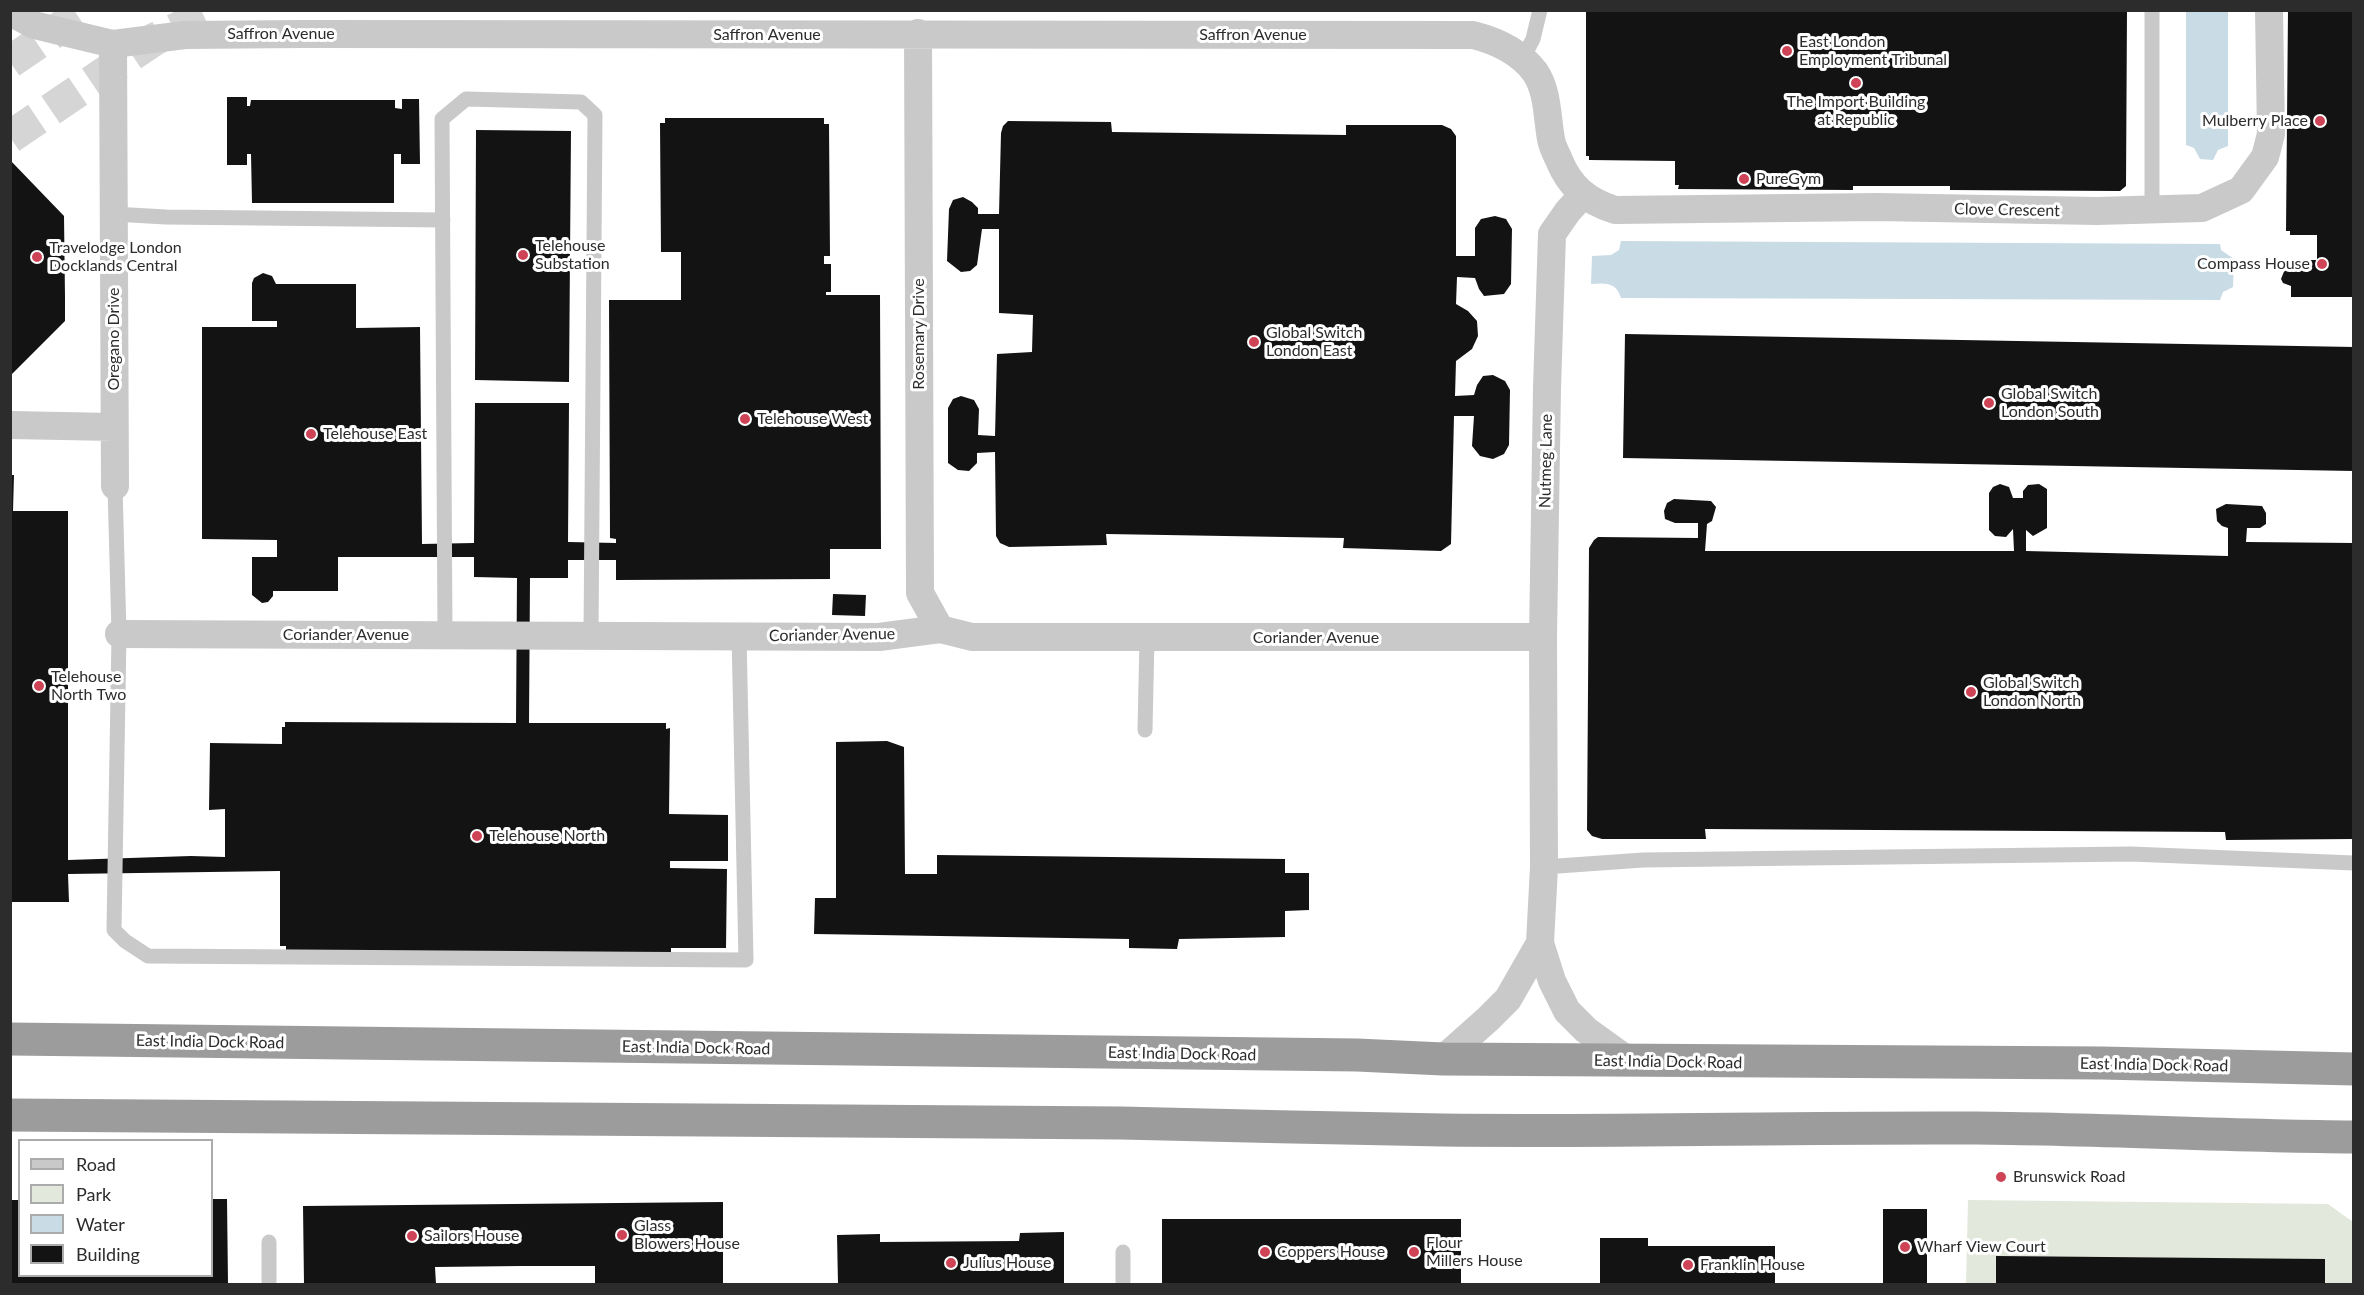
<!DOCTYPE html>
<html>
<head>
<meta charset="utf-8">
<style>
  body { margin:0 }
  #map { position:relative; width:2364px; height:1295px; overflow:hidden; background:#fff; font-family:Lato,sans-serif }
  canvas { display:block }
  .frame { position:absolute; inset:0; border:12px solid #2c2c2c; pointer-events:none }
  .legend { position:absolute; left:18px; top:1139px; width:195px; height:138px; box-sizing:border-box; background:#fff; border:2px solid #ababab; margin:0; padding:8px 10px; list-style:none; font-size:18px; color:#2c2c2c }
  .legend li { display:flex; align-items:center; gap:12px; height:30px }
  .legend b { width:30px; border:2px solid #ababab }
</style>
</head>
<body>
<div id="map">
<canvas width="2364" height="1295"></canvas>
<div class="frame"></div>
<ul class="legend">
<li><b style="height:8px;background:#c9c9c9"></b>Road</li>
<li><b style="height:16px;background:#e2e8db"></b>Park</li>
<li><b style="height:16px;background:#c9dce6"></b>Water</li>
<li><b style="height:16px;background:#131313"></b>Building</li>
</ul>
</div>
<script>
const c = document.querySelector('canvas').getContext('2d');
c.lineJoin = 'round';
function paint(path, color) { c.fillStyle = color; c.fill(path, 'evenodd'); }
function trace(path, color, width, dash) { c.strokeStyle = color; c.lineWidth = width; c.lineCap = dash ? 'butt' : 'round'; c.setLineDash(dash || []); c.stroke(path); }
function label(font, color, halo, rows, align = 'center') {
  c.font = font + ' Lato,sans-serif'; c.lineWidth = 6; c.setLineDash([]); c.textBaseline = 'middle'; c.strokeStyle = halo; c.fillStyle = color; for (const [text, x, y, turn = 0] of rows) {
    c.save(); c.translate(x, y); c.rotate((+turn || 0) * Math.PI / 180); c.textAlign = isNaN(turn) ? turn : align; if (halo) c.strokeText(text, 0, 0); c.fillText(text, 0, 0); c.restore();
  }
}
const green = new Path2D(`
  M1968,1200L2328,1204L2353,1222V1284H2325L2324,1259L1996,1257V1284H1966Z`);
const water = new Path2D(`
  M2186,11H2228V146L2218,150L2213,160L2200,159L2194,148L2186,145Z
  M1621,241L2220,244L2221,250L2234,259L2233,287L2223,292L2220,300L1621,298C1616,282 1606,283 1591,284L1592,256L1611,255L1619,250Z`);
const building = new Path2D(`
  M1586,10H2127L2126,186L2120,191L1950,190V186H1853V190L1678,189L1679,185H1675V161L1589,160V156H1586Z
  M2288,10H2354V297H2291V286L2283,283L2281,279L2285,269L2291,268V260H2317V235H2290V231H2286Z
  M227,97H247V106H250L251,100H395V108L402,109V99H419L420,164H401V154H394V203H252L251,154H247V165H227Z
  M665,118H824V124H829L830,256H824V264H831V292H826V295H880L881,549H830V579L616,580V560H568V578H530L529,723H666V729L670,728L669,814L728,815V861H670V868L727,869L726,948H671V953L286,951V946H280V871L68,874L69,902H10V475H14L13,511H68V860L191,856L225,857V809L209,810L210,743L282,744V727H285V722L516,723L517,578L474,577V557H338V591H273V596L268,602L262,603L252,595V557H277V540L202,539V327H277V321H252V283L254,278L263,273L272,276L276,284H356V328L420,327L422,544L474,543L475,403H569L568,542L616,543V539L610,538L609,300H681V252H661L660,123H665Z
  M1008,121L1111,122L1112,132L1346,135V125H1442L1451,129L1456,136V256H1475V228L1481,219L1495,216L1506,219L1512,229L1511,284L1504,294L1484,296L1479,289L1475,278L1457,277L1456,304L1468,311L1477,321L1478,336L1472,349L1456,361L1455,396L1474,395L1477,385L1483,376L1493,375L1505,381L1510,390L1509,445L1504,454L1493,459L1480,456L1472,446L1474,416H1454L1451,544L1441,551L1343,548L1344,538L1106,534L1107,545L1009,547L1000,543L996,536L995,452L977,453V463L969,471L958,470L948,463V408L953,399L961,396L974,400L979,409L978,435L995,436L997,354L1032,352L1033,315L999,313V229H982L977,265L970,271L961,272L947,261L949,209L953,200L963,197L972,202L978,208V214H999L1001,133L1003,126Z
  M476,130L571,131L569,382L475,380Z
  M10,160L64,216L65,297V321L10,376Z
  M1625,334L2354,347V471L1623,458Z
  M2000,484L2009,487L2013,498H2023V491L2028,485L2039,484L2047,489V528L2033,536L2026,530V551L2228,556V528L2222,526L2217,521L2216,509L2226,504L2262,506L2266,513V524L2260,528H2247L2246,542L2354,543V839L2226,840L2225,832L1705,829L1706,839H1602L1592,836L1587,830L1589,548L1594,540L1598,537L1698,538V523H1675L1665,519L1664,511L1667,503L1674,499L1711,501L1716,507L1712,521L1707,524L1705,551H2014L2013,529L2006,537L1995,536L1989,530V493L1993,487Z
  M833,594L866,595L865,616L832,615Z
  M887,741L904,747L905,874H937V855L1285,859V873H1309V910L1285,911V937L1179,939L1177,949L1129,948V939L814,934L815,898H836V742Z
  M212,1199H227L228,1284H10V1200H20V1276H212Z
  M723,1202V1284H595V1266H521L435,1267L436,1284H304L303,1206Z
  M1883,1209H1927V1284H1883Z
  M1162,1219H1461V1284H1162Z
  M1064,1232V1284H838L837,1235L880,1234V1242L1019,1241L1020,1233Z
  M1600,1238H1648V1246H1775V1284H1600Z
  M1996,1256L2325,1259V1284H1996Z`);
const trunkTunnel = new Path2D(`
  M10,62L86,10
  M10,137L155,39L217,10`);
const service = new Path2D(`
  M1523,58L1533,39L1540,10
  M2152,209V10
  M113,214L166,217L443,220
  M115,486L119,634L114,930L125,941L148,956L746,960L739,635
  M445,635L442,119L466,99L581,102L595,115L591,635
  M1145,730L1147,638
  M1544,867L1643,860L2131,854L2354,863
  M269,1284V1242
  M1123,1284V1252`);
const minor = new Path2D(`
  M10,12L34,25L113,44L185,35L302,34L1473,35C1497,41 1520,52 1535,72C1548,91 1547,117 1551,139C1552,146 1556,153 1559,160C1570,187 1587,201 1615,210L1878,207L2097,211L2202,208L2241,190L2265,157L2271,134L2269,10
  M918,33L920,593L940,629
  M113,44L115,486
  M1583,195L1568,211L1552,234L1547,388L1543,637L1544,867L1540,943L1552,981L1567,1011L1586,1030L1629,1061
  M10,425L114,427
  M119,634L879,637L940,629L972,637H1543
  M1443,1059L1488,1019L1508,999L1540,943`);
const trunk = new Path2D(`
  M10,1039L1357,1055L1443,1059L2102,1063L2354,1069
  M10,1115L1121,1123C1228,1126 1336,1128 1443,1130C1621,1132 1798,1127 1976,1128C2102,1129 2227,1136 2354,1137`);
const markers = [
  [1787,51,6,"#ce4355"],
  [1856,83,6,"#ce4355"],
  [2320,121,6,"#ce4355"],
  [1744,179,6,"#ce4355"],
  [523,255,6,"#ce4355"],
  [37,257,6,"#ce4355"],
  [2322,264,6,"#ce4355"],
  [1254,342,6,"#ce4355"],
  [1989,403,6,"#ce4355"],
  [745,419,6,"#ce4355"],
  [311,434,6,"#ce4355"],
  [39,686,6,"#ce4355"],
  [1971,692,6,"#ce4355"],
  [477,836,6,"#ce4355"],
  [2001,1177,6,"#ce4355"],
  [622,1235,6,"#ce4355"],
  [412,1236,6,"#ce4355"],
  [1905,1247,6,"#ce4355"],
  [1265,1252,6,"#ce4355"],
  [1414,1252,6,"#ce4355"],
  [951,1263,6,"#ce4355"],
  [1688,1265,6,"#ce4355"]
];
const streetNames = [
  ["Saffron Avenue",281,34],
  ["Saffron Avenue",767,35],
  ["Saffron Avenue",1253,35],
  ["Clove Crescent",2007,210,1],
  ["Rosemary Drive",919,334,-90],
  ["Oregano Drive",114,339,-90],
  ["Nutmeg Lane",1546,461,-89],
  ["Coriander Avenue",346,635],
  ["Coriander Avenue",832,635,-1],
  ["Coriander Avenue",1316,638],
  ["East India Dock Road",210,1042,1],
  ["East India Dock Road",696,1048,1],
  ["East India Dock Road",1182,1054,1],
  ["East India Dock Road",1668,1062,1],
  ["East India Dock Road",2154,1065,1]
];
const poiNames = [
  ["East London",1799,42],
  ["Employment Tribunal",1799,60],
  ["The Import Building",1856,102,"center"],
  ["at Republic",1856,120,"center"],
  ["Mulberry Place",2308,121,"right"],
  ["PureGym",1756,179],
  ["Telehouse",535,246],
  ["Substation",535,264],
  ["Travelodge London",49,248],
  ["Docklands Central",49,266],
  ["Compass House",2310,264,"right"],
  ["Global Switch",1266,333],
  ["London East",1266,351],
  ["Global Switch",2001,394],
  ["London South",2001,412],
  ["Telehouse West",757,419],
  ["Telehouse East",323,434],
  ["Telehouse",51,677],
  ["North Two",51,695],
  ["Global Switch",1983,683],
  ["London North",1983,701],
  ["Telehouse North",489,836],
  ["Brunswick Road",2013,1177],
  ["Glass",634,1226],
  ["Blowers House",634,1244],
  ["Sailors House",424,1236],
  ["Flour",1426,1243],
  ["Millers House",1426,1261],
  ["Wharf View Court",1917,1247],
  ["Coppers House",1277,1252],
  ["Julius House",963,1263],
  ["Franklin House",1700,1265]
];
paint(green, '#e2e8db');
paint(water, '#c9dce6');
paint(building, '#131313');
trace(trunkTunnel, '#d5d5d5', 33, [33, 16]);
trace(service, '#c9c9c9', 15);
trace(minor, '#c9c9c9', 28);
trace(trunk, '#9c9c9c', 33);
for (const [x, y, r, color] of markers) { const dot = new Path2D(); dot.arc(x, y, r, 0, 2 * Math.PI); c.fillStyle = color; c.fill(dot); trace(dot, '#fff', 2); }
label('16px', '#2c2c2c', '#fff', streetNames);
label('16px', '#2c2c2c', '#fff', poiNames, 'left');
</script>
</body>
</html>
